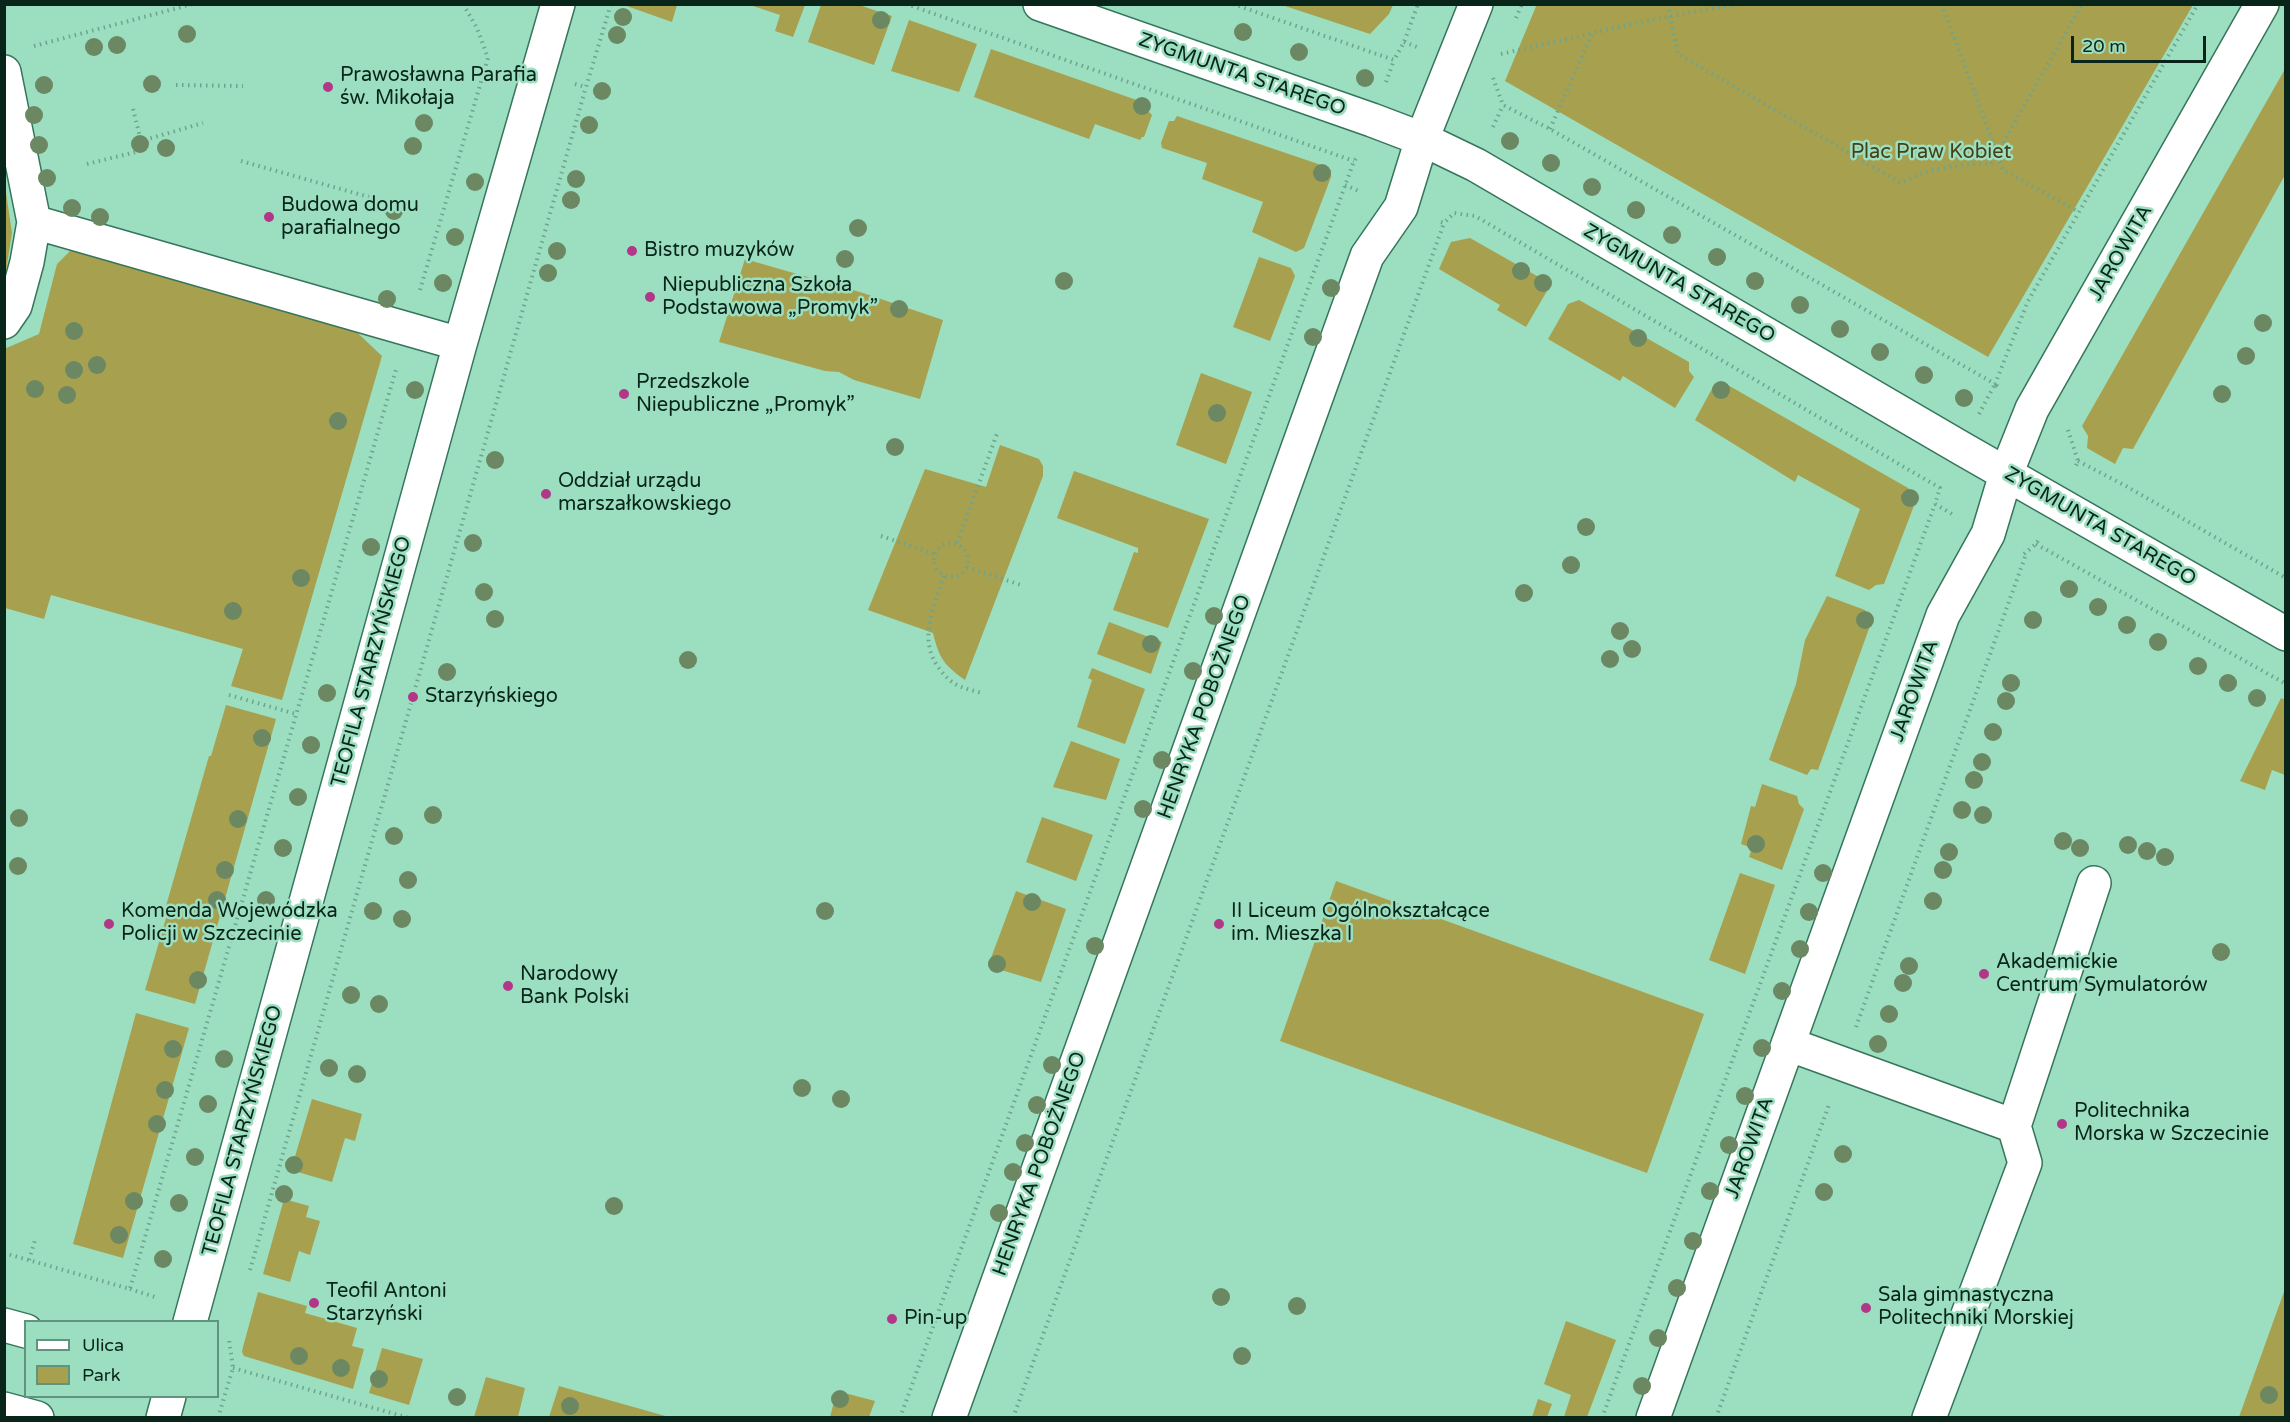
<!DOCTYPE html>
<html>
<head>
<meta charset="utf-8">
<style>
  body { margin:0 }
  #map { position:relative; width:2290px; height:1422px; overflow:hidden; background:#9cdec0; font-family:"Varela Round",sans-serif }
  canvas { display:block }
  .frame { position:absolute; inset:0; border:6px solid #09251a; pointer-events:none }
  .legend { position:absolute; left:24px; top:1320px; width:195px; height:78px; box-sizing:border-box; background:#9cdec0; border:2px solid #61947e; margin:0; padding:8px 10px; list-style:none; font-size:18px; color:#09251a }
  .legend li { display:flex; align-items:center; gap:12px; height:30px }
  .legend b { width:30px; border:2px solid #61947e }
  .scale { position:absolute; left:2071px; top:36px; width:135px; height:27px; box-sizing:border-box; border:3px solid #09251a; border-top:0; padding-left:8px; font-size:18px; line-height:21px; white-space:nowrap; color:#09251a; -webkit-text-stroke:4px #9cdec0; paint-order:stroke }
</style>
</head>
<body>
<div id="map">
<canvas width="2290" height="1422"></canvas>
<div class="frame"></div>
<ul class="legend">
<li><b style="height:8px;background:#fff"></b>Ulica</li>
<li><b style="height:16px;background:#a7a04e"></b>Park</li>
</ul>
<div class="scale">20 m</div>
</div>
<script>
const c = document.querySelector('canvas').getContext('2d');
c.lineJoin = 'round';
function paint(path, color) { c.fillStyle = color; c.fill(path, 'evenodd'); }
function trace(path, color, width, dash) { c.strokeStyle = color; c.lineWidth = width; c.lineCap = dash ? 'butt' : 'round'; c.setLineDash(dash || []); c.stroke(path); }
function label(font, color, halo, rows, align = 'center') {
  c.font = font + ' "Varela Round",sans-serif'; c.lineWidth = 5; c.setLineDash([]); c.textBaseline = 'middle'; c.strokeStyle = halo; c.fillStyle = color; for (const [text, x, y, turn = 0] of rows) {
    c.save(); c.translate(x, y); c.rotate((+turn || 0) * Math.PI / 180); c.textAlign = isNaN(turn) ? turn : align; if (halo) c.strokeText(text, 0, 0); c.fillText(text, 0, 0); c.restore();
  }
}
const green = new Path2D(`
  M621,4H677V5L672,22Z
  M1537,4H2193V5L1988,357L1505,81Z
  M750,5H805L793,37L775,31L780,15Z
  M821,5H859L892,16L874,65L808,42Z
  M1282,5H1393L1389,14L1370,34Z
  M909,20L977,44L959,92L891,71Z
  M991,49L1148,104V111L1152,115L1144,137H1142L1140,140L1095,124L1089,139L974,97Z
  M2285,69V175L2133,449L2123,448L2115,464L2087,448L2088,436L2082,426Z
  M1177,116L1327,167L1331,171V177L1304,248L1296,252L1252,232L1263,202L1202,179L1207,163L1162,148L1161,143L1169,121H1174Z
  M4,179L12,233L5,277H4Z
  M1470,238L1551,284L1526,327L1497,310L1500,305L1439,269L1451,242Z
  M72,249L347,323L382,356L282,700L231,686L243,649L51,595L44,619L5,608L4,349L39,334L57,264Z
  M1259,257L1291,268L1295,276L1270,341L1233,327Z
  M745,259L863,293L943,320L920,399L854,380L839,372L825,371L719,342Z
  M1579,300L1689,362V371L1694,377L1675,408L1623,376L1620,381L1548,339L1568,304Z
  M1201,373L1252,392L1226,464L1176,445Z
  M1726,384L1908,488L1913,494L1915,503L1884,584L1876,585L1869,590L1835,576L1860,509L1798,475L1795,482L1695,420L1713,387Z
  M1000,445L1039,459L1043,466V476L965,680C944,665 939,658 933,633L868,610L925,469L986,487Z
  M1074,471L1209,519L1168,628L1113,610L1134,552L1138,553V548L1057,518Z
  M1827,596L1865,610L1866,617L1871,623L1818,770L1811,769L1807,775L1769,760L1796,684L1805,640Z
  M1109,622L1162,642L1151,674L1097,654Z
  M1092,668L1145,689L1125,744L1077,727L1092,680L1088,678Z
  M2281,698L2285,700V775L2272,770L2265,790L2240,781Z
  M226,705L276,719L195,1004L145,990L169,908L166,906L209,756H211Z
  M1071,741L1120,759L1106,800L1053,787Z
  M1762,784L1797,796L1799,804L1804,809L1782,870L1749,857L1752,848L1741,844L1751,806L1755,807Z
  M1042,817L1093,835L1076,881L1026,862Z
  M1740,873L1775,885L1745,974L1709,960Z
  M1336,881L1704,1014L1647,1173L1280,1041Z
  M1016,891L1066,909L1041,982L988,966Z
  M136,1013L189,1028L123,1258L73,1244Z
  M312,1099L362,1114L355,1141L345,1138L332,1182L291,1170Z
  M284,1199L309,1206L306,1217L320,1221L310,1255L299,1251L290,1282L263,1274Z
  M2285,1289V1417H2239Z
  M258,1292L307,1306L305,1313L357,1328L352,1346L364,1349L353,1389L244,1356L242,1352L243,1347Z
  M1566,1321L1616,1340L1587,1417H1564L1571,1395L1544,1384Z
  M382,1348L423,1359L409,1405L369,1393Z
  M486,1377L525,1388L518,1417H474Z
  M559,1386L669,1417H549Z
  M837,1391L875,1401L869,1417H830Z
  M1538,1399L1552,1404L1547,1417H1532Z`);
const path = new Path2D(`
  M906,4L1354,161
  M1233,4L1394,60L1404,42L1418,4
  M1668,4L1678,54L1901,183C1930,168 1958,163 1991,164L2082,4
  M1942,4L2003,170L2079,212
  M1516,18L1522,4
  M1404,42L1417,47
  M34,46L193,4
  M1501,54L1645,21L1738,4
  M1493,78L1503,105L1550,129L1995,384L2028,301L2198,4
  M1386,82L1394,60
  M575,84L586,87L611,4
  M176,85L243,86
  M133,109L141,141
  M1493,127L1503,105
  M1550,129L1592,34
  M241,161L369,197
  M87,164L144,150L141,141L203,123
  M1345,185L1361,192
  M1441,222L1444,223L1454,213L1475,216L1940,488L1935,504L1952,514
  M420,290L488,58L477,28L463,4
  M1979,414L1995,384L1998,387
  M2068,430L2078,461L2075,468
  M2078,461L2126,486L2286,578
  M881,536L934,554
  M934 560a17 17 0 1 1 34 0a17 17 0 1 1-34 0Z
  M957,543L998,431
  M2036,544L2286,684
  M2024,554L2036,544L2039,539
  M967,567L1021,585
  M944,576C934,607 918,638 938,667C944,675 950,682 959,686C966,689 974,691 982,693
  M229,695L296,714
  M1856,1027L2025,557
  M4,1253L130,1289L397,366
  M29,1260L36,1237
  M250,1270L586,87
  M130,1289L155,1297
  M233,1368L409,1418
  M218,1418L233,1368L229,1340L226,1338
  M900,1418L1354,161L1358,156
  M1013,1418L1444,223
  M1602,1418L1935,504
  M1716,1418L1830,1102`);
const minor = new Path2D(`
  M1040,4L1372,120L1422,139L1476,165L1961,448L2286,634
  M4,72L34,222L27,262L15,306L4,322
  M34,222L460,344
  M1788,1044L2014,1126
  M190,1322L460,344L558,4
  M4,1325L26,1331
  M4,1409L37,1418
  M163,1418L169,1396
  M949,1418L1367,256L1401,207L1422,139L1476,4
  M1653,1418L1943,615L1988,534L2006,474L2032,409L2262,4
  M1929,1418L2025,1163L2014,1126L2094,883`);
const trees = [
  [623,17],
  [881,20],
  [1243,32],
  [187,34],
  [617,35],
  [117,45],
  [94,47],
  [1299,52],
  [1365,78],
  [152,84],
  [44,85],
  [602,91],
  [1142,106],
  [34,115],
  [424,123],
  [589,125],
  [1510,141],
  [140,144],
  [39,145],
  [413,146],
  [166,148],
  [1551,163],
  [1322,173],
  [47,178],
  [576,179],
  [475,182],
  [1592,187],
  [571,200],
  [72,208],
  [1636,210],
  [394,211],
  [100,217],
  [858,228],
  [1672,235],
  [455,237],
  [557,251],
  [1717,257],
  [845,259],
  [1521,271],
  [548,273],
  [1064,281],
  [1755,281],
  [443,283],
  [1543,283],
  [1331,288],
  [387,299],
  [1800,305],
  [899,309],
  [2263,323],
  [1840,329],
  [74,331],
  [1313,337],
  [1638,338],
  [1880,352],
  [2246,356],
  [97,365],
  [74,370],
  [1924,375],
  [35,389],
  [415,390],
  [1721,390],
  [2222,394],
  [67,395],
  [1964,398],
  [1217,413],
  [338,421],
  [895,447],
  [495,460],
  [1910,498],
  [1586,527],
  [473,543],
  [371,547],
  [1571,565],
  [301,578],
  [2069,589],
  [484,592],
  [1524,593],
  [2098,607],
  [233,611],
  [1214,616],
  [495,619],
  [1865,620],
  [2033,620],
  [2127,625],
  [1620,631],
  [2158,642],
  [1151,644],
  [1632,649],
  [1610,659],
  [688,660],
  [2198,666],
  [1193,671],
  [447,672],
  [2011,683],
  [2228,683],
  [327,693],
  [2257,698],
  [2006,701],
  [1993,732],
  [262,738],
  [311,745],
  [1162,760],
  [1982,762],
  [1974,780],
  [298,797],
  [1143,809],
  [1962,810],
  [433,815],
  [1983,815],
  [19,818],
  [238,819],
  [394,836],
  [2063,841],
  [1756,844],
  [2128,845],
  [283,848],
  [2080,848],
  [2147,851],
  [1949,852],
  [2165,857],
  [18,866],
  [225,870],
  [1943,870],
  [1823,873],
  [408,880],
  [217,900],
  [266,900],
  [1933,901],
  [1032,902],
  [373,911],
  [825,911],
  [1809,912],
  [402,919],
  [1095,946],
  [1800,949],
  [2221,952],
  [997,964],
  [1909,966],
  [198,980],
  [1903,983],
  [1782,991],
  [351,995],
  [379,1004],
  [1889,1014],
  [1878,1044],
  [1762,1048],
  [173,1049],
  [224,1059],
  [1052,1065],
  [329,1068],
  [357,1074],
  [802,1088],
  [165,1090],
  [1745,1096],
  [841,1099],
  [208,1104],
  [1037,1105],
  [157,1124],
  [1025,1143],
  [1729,1145],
  [1843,1154],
  [195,1157],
  [294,1165],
  [1013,1172],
  [1710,1191],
  [1824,1192],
  [284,1194],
  [134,1201],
  [179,1203],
  [614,1206],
  [999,1213],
  [119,1235],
  [1693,1241],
  [163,1259],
  [1677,1288],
  [1221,1297],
  [1297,1306],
  [1658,1338],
  [299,1356],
  [1242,1356],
  [341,1368],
  [379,1379],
  [1642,1386],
  [2269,1395],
  [457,1397],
  [840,1399],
  [570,1406]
];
const markers = [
  [328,87,6,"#b33788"],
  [269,217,6,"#b33788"],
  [632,251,6,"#b33788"],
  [650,297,6,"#b33788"],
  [624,394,6,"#b33788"],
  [546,494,6,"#b33788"],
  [413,697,6,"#b33788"],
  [109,924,6,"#b33788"],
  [1219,924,6,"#b33788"],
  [1984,974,6,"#b33788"],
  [508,986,6,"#b33788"],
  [2062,1124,6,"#b33788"],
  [314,1303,6,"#b33788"],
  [1866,1308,6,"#b33788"],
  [892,1319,6,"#b33788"]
];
const streetNames = [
  ["ZYGMUNTA STAREGO",1242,75,19],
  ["JAROWITA",2121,253,-60],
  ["ZYGMUNTA STAREGO",1679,284,30],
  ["ZYGMUNTA STAREGO",2100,527,30],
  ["TEOFILA STARZYŃSKIEGO",372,662,-75],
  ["JAROWITA",1915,691,-70],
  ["HENRYKA POBOŻNEGO",1205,707,-70],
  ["TEOFILA STARZYŃSKIEGO",243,1131,-75],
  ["JAROWITA",1750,1148,-70],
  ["HENRYKA POBOŻNEGO",1040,1164,-70]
];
const poiNames = [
  ["Prawosławna Parafia",340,76],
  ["św. Mikołaja",340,99],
  ["Budowa domu",281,206],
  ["parafialnego",281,229],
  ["Bistro muzyków",644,251],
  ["Niepubliczna Szkoła",662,286],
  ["Podstawowa „Promyk”",662,309],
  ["Przedszkole",636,383],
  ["Niepubliczne „Promyk”",636,406],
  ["Oddział urządu",558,482],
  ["marszałkowskiego",558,505],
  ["Starzyńskiego",425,697],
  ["Komenda Wojewódzka",121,912],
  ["Policji w Szczecinie",121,935],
  ["II Liceum Ogólnokształcące",1231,912],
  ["im. Mieszka I",1231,935],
  ["Akademickie",1996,963],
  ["Centrum Symulatorów",1996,986],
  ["Narodowy",520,975],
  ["Bank Polski",520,998],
  ["Politechnika",2074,1112],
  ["Morska w Szczecinie",2074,1135],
  ["Teofil Antoni",326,1292],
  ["Starzyński",326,1315],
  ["Sala gimnastyczna",1878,1296],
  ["Politechniki Morskiej",1878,1319],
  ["Pin-up",904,1319]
];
const parkNames = [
  ["Plac Praw Kobiet",1931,153]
];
paint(green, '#a7a04e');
trace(minor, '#35755b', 36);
trace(path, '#6ea48c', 4, [1.5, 4.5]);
trace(minor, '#fff', 33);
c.fillStyle = '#6c8863';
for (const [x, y] of trees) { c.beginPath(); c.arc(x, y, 9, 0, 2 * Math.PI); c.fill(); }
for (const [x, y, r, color] of markers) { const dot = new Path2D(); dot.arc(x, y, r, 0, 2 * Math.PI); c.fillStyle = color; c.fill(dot); trace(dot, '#9cdec0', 2); }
label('20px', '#09251a', '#9cdec0', streetNames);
label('20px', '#09251a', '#9cdec0', poiNames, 'left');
label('20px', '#444117', '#9cdec0', parkNames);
</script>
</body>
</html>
